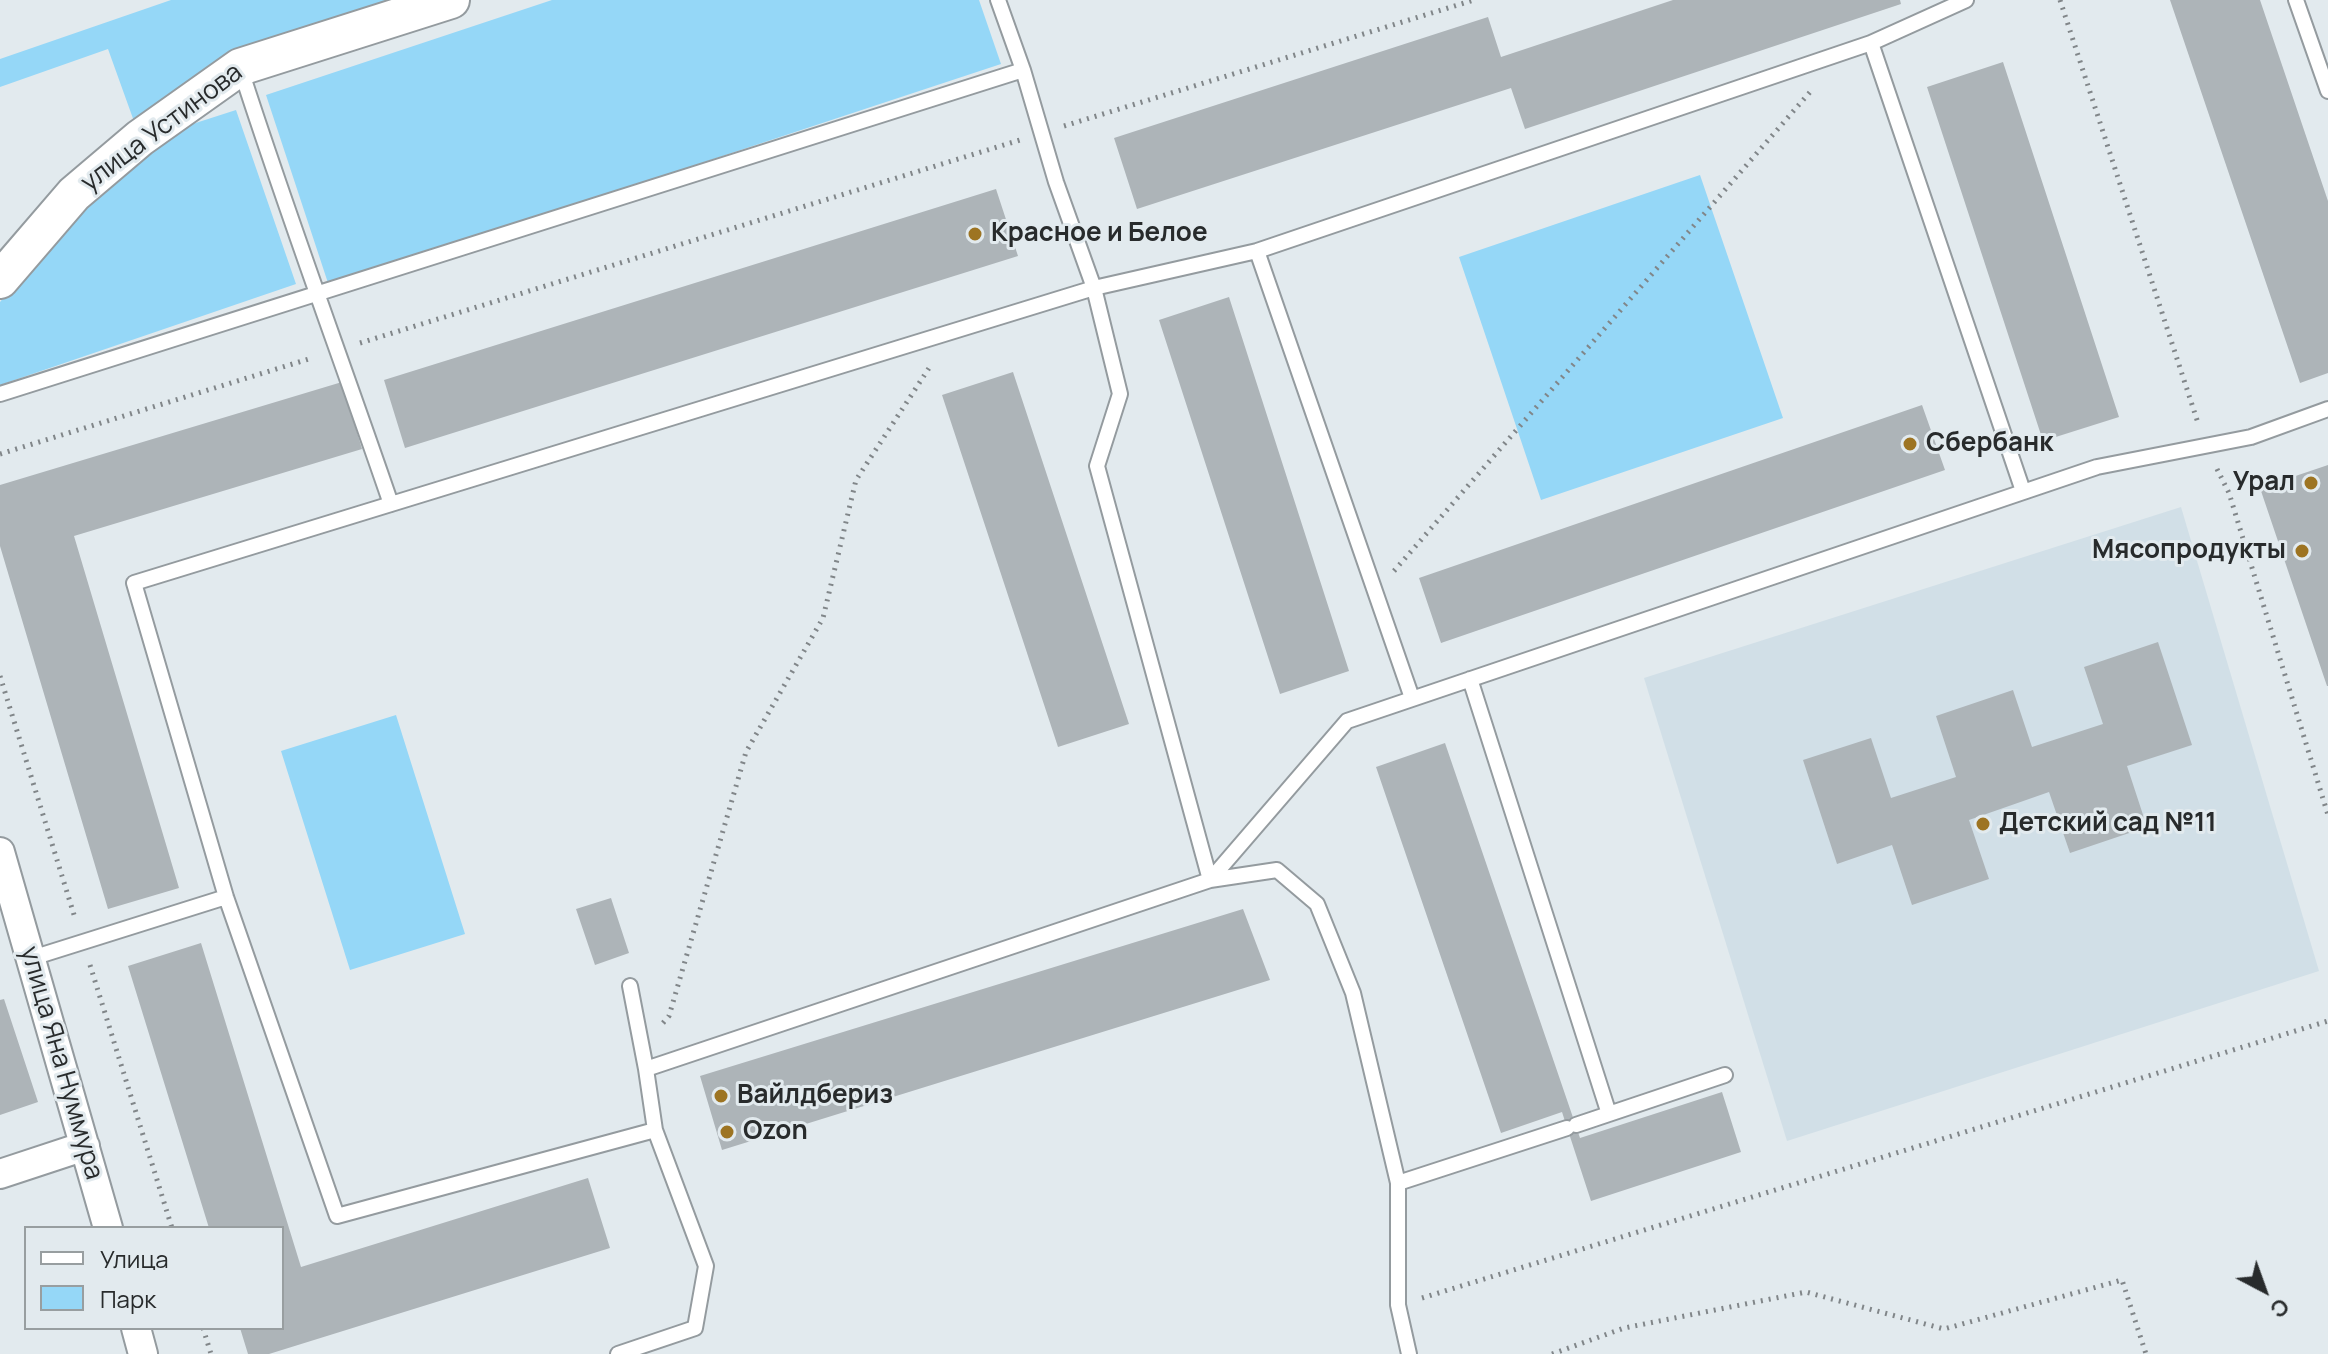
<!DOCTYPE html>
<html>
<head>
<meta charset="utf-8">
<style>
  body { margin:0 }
  #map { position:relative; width:2328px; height:1354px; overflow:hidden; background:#e2eaee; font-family:Manrope,sans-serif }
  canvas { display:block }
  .legend { position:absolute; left:24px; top:1226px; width:260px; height:104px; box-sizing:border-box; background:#e2eaee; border:2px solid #989ea0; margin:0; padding:10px 14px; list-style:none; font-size:24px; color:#282b2c }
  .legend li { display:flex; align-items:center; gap:16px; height:40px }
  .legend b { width:40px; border:2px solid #989ea0 }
  .north { position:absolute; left:2224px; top:1250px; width:80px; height:80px; -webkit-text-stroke:6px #e2eaee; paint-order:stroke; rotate:139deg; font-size:22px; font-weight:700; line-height:32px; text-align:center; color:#282b2c }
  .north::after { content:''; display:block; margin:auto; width:28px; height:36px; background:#282b2c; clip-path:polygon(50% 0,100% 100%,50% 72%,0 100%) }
</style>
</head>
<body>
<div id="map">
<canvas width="2328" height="1354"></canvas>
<ul class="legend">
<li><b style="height:10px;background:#fff"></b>Улица</li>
<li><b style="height:22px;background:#95d7f7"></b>Парк</li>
</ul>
<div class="north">С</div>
</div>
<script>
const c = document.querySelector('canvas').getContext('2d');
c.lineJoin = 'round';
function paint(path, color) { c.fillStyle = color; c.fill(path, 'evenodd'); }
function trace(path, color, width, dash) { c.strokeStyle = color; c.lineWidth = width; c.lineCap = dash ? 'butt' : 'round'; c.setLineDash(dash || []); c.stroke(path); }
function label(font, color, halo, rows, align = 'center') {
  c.font = font + ' Manrope,sans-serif'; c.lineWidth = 6; c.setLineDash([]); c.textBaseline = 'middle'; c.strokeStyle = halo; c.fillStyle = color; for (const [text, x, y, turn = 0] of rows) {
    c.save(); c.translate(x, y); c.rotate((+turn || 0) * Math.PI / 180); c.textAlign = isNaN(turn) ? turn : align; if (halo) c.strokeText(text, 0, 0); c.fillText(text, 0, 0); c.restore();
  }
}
const built = new Path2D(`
  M2181,507L2319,971L1787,1141L1644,678Z`);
const green = new Path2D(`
  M171,0H451L240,67L140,138L108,49L0,87V59Z
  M552,0H979L1001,64L329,286L266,95Z
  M236,110L296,284L0,385V302L48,246L114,183L177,129Z
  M1700,175L1783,418L1541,500L1459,257Z
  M396,715L465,934L350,970L281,751Z`);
const building = new Path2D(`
  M1673,0H1900L1901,4L1525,129L1511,88L1137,209L1114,138L1488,17L1501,57Z
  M2170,0H2260L2328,201V373L2300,383Z
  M2003,62L2119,417L2043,441L1927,87Z
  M996,189L1018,256L405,448L384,380Z
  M1229,297L1349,671L1280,694L1159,320Z
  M1013,372L1129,724L1058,747L942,395Z
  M342,382L362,449L74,536L179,888L108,909L0,546V485Z
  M1922,405L1945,470L1441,643L1419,578Z
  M2328,465V686H2327L2260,488Z
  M2158,642L2192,745L2127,766L2147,827L2070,853L2049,792L1969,820L1989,879L1912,905L1892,845L1837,864L1803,760L1871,738L1891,798L1956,777L1936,716L2013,690L2032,747L2103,724L2084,667Z
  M1445,743L1580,1138L1722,1092L1741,1152L1591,1201L1562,1112L1501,1133L1376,767Z
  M611,898L629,953L595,965L576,909Z
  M1243,909L1270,980L722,1150L700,1076Z
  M201,943L301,1267L588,1178L610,1248L269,1354H248L240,1328H282V1228H209L128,966Z
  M4,999L38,1102L0,1115V1000Z`);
const path = new Path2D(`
  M2060,0L2198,423
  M1064,126L1474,0
  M360,343L1020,140
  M0,454L312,358
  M2217,469L2229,493L2328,815
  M1394,571L1810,92
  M0,676L75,918
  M90,965L172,1228
  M663,1023L669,1016L746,752L823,618L856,480L931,365
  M1422,1298L2328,1021
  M203,1328L211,1354
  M1552,1354L1624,1328L1806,1292L1944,1329L2122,1280L2146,1354`);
const service = new Path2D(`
  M998,0L1023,70L1056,182L1094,288L1120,394L1097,466L1210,880
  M2296,0L2328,91
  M1871,43L1966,0
  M240,67C287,214 341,358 391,504
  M0,394L1023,70
  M1470,679L1609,1114
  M1412,698L1257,251L1871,43L2023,491
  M1210,880L1347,721L2097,467L2251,437L2328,409
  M32,958L226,897
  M630,986L646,1069
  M1576,1125L1725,1075
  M655,1130L337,1216L226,897L134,583L1094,288L1257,251
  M1398,1183L1567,1128
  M618,1354L695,1328L706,1266L655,1130L646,1069L1210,880L1277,870L1317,904L1353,993L1398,1183V1305L1409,1354`);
const minor = new Path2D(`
  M0,852L108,1228
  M0,1174L85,1146
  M136,1328L143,1354`);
const tertiary = new Path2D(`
  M0,280L74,194L140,138L240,67L451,0`);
const markers = [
  [975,234,8,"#9d7422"],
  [1910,444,8,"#9d7422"],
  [2311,483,8,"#9d7422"],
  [2302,551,8,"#9d7422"],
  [1983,824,8,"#9d7422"],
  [721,1096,8,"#9d7422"],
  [727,1132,8,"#9d7422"]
];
const streetNames = [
  ["улица Устинова",162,128,-37],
  ["улица Яна Нуммура",61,1063,74]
];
const poiNames = [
  ["Красное и Белое",991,234],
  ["Сбербанк",1926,444],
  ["Урал",2295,483,"right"],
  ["Мясопродукты",2286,551,"right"],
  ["Детский сад №11",1999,824],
  ["Вайлдбериз",737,1096],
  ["Ozon",743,1132]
];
paint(built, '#d1dfe7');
paint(green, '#95d7f7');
paint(building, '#adb4b8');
trace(service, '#949b9f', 18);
trace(minor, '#949b9f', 32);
trace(tertiary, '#949b9f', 40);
trace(path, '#818689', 5, [2, 6]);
trace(service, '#fff', 14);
trace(minor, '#fff', 28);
trace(tertiary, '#fff', 36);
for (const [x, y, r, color] of markers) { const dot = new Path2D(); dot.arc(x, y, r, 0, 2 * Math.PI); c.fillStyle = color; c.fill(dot); trace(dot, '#e2eaee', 3); }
label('26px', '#282b2c', '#e2eaee', streetNames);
label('bold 26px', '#282b2c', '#e2eaee', poiNames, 'left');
</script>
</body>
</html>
